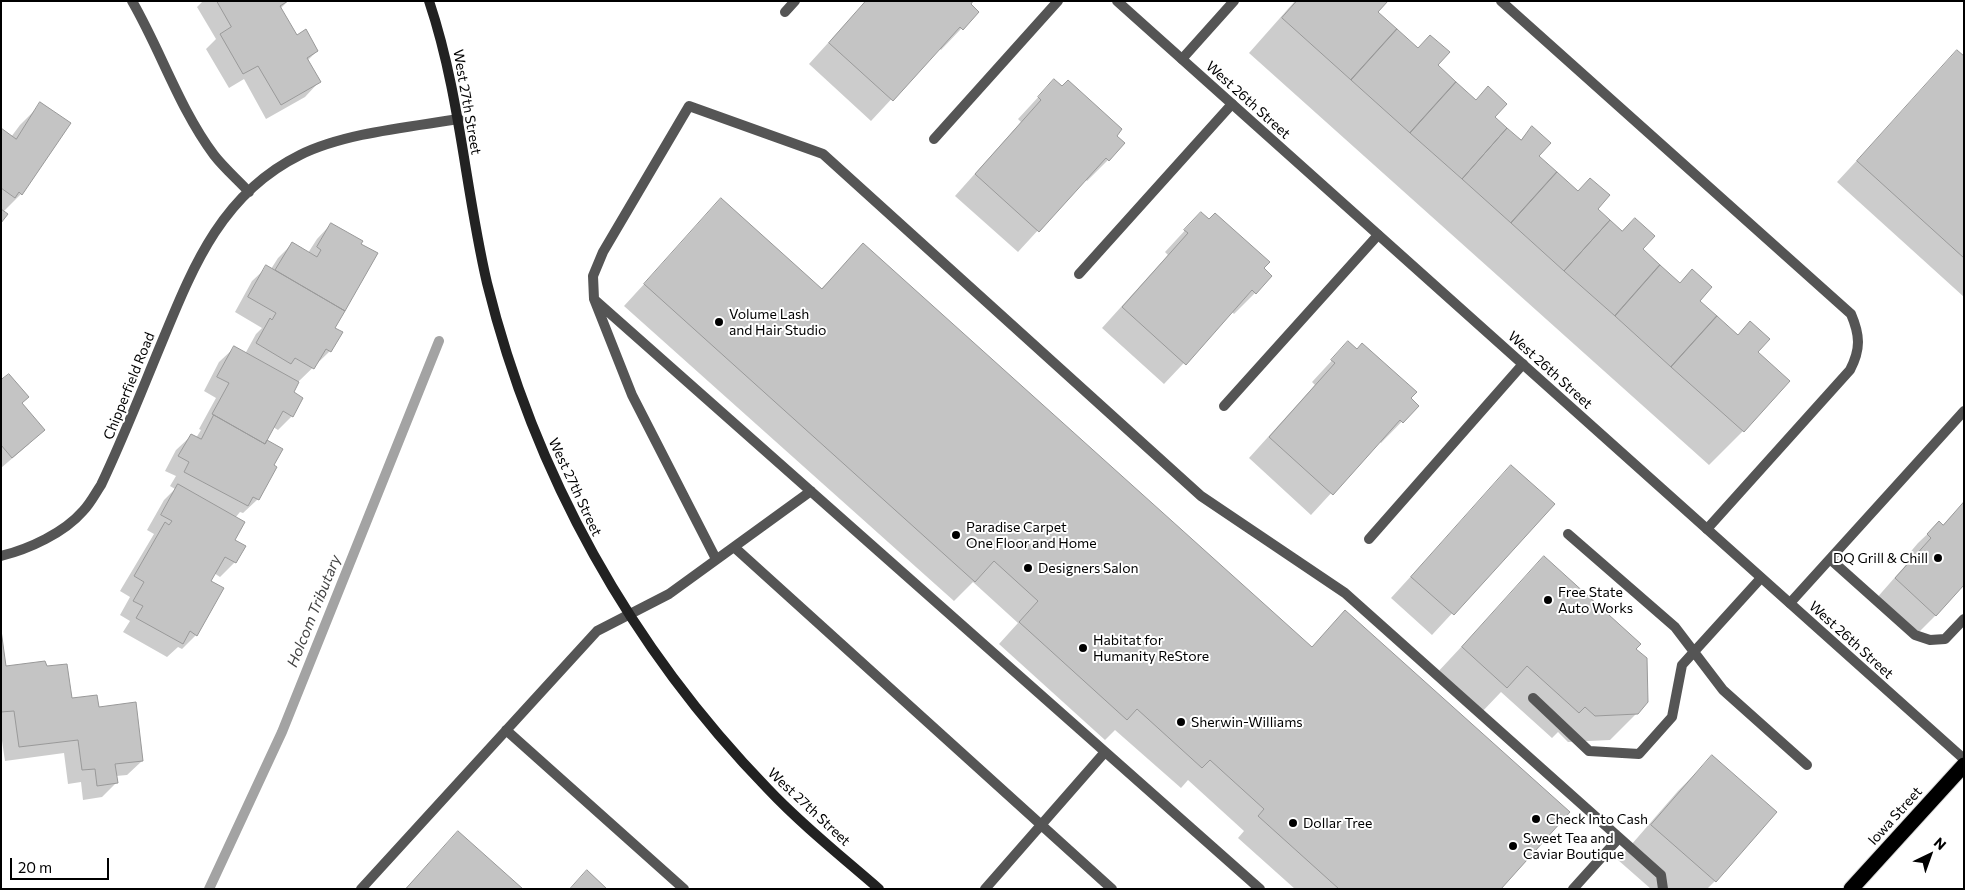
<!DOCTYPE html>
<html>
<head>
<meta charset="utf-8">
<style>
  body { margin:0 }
  #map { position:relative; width:1965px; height:890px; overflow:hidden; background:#fff; font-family:Commissioner,sans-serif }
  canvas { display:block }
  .frame { position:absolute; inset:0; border:2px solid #000; pointer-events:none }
  .north { position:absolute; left:1905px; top:830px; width:50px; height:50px; -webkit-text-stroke:4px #fff; paint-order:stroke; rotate:42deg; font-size:14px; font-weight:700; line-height:20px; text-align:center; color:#000 }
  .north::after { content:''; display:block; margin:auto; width:18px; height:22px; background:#000; clip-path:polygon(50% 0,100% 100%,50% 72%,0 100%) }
  .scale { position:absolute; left:10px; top:858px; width:99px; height:22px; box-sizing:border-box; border:2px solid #000; border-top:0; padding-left:6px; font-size:15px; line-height:18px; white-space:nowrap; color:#000; -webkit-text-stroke:4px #fff; paint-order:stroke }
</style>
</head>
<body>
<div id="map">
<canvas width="1965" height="890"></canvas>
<div class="frame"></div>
<div class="north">N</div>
<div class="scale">20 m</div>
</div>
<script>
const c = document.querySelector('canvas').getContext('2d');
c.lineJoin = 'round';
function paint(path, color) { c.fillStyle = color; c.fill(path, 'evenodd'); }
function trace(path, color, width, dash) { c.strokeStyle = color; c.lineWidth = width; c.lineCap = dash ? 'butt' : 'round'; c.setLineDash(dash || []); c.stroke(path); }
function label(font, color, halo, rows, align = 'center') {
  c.font = font + ' Commissioner,sans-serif'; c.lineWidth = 4; c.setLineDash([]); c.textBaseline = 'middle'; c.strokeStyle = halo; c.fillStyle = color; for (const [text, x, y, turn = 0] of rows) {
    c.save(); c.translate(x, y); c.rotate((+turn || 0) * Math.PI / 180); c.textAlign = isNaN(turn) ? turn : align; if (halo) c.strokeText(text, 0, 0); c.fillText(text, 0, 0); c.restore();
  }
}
const shadow = new Path2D(`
  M203,1H288L280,9L297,37L317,51L307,61L319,82L305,97L266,119L244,79L229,88L206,49L216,39L197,7Z
  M866,1H972L969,4L977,12L941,50L939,48L871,121L809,64Z
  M1295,1H1386L1377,12L1520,141L1532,128L1537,156L1679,284L1692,271L1698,301L1737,336L1750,323L1756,352L1743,431L1709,465L1249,53Z
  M1957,52L1964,58V297L1837,182Z
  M1054,80L1108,160L1087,181L1085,179L1018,252L955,196L1021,122L1018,119Z
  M41,104L21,194L3,212L1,221V130L11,137L20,125Z
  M721,200L821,289L863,245L1311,648L1345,612L1499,889H1295L1238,838L1244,831L1188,780L1181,788L1115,730L1105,740L999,644L1018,623L973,582L954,601L624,306Z
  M1201,213L1262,268L1255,293L1234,314L1232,312L1164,384L1102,328L1168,255L1165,252Z
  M331,224L359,245L376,254L334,329L330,351L298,382L292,393V416L278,430L273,427L266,441L258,499L243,513L240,512L235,518L233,540L244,546L235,562L220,577L214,573L210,581L196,635L182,649L178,647L167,657L123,632L130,621L120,615L130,597L120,591L154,534L147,530L164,500L175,489L170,486L176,476L165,471L176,450L191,436L196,438L201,430L199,429L216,398L204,391L219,362L234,348L245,354L256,334L262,328L235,312L252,281L267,267L271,269L278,258L292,244L308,253L317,239Z
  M1348,343L1417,406L1381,443L1379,441L1311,515L1249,458L1315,385L1312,382Z
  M1,382L21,404L29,444L1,468Z
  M1511,467L1553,504L1432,635L1391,598Z
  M1964,504L1936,615L1915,636L1875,600L1911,559L1907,556L1918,543L1939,523L1942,526Z
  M1544,558L1634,649L1637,713L1610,740L1568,742L1558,732L1552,738L1501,692L1480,714L1436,674Z
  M1,636L5,667H46L71,700L97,709L142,761L127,775L116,776V783L102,797L83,800L81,782L68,784L64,753L5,761L1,734Z
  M1712,757L1715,881L1707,889H1651L1618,860L1678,791Z
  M458,832L521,889H405Z`);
const stream = new Path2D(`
  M209,889L282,732L439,341`);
const building = new Path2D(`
  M217,1H288L280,6L297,35L306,29L318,51L307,58L321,82L281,105L258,66L243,74L220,34L231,27Z
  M866,1H973L971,4L979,12L963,30L960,27L893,101L829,43Z
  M1297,1H1388L1378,12L1397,29L1351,80L1282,18Z
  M1397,29L1418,48L1430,35L1450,52L1438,65L1456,82L1410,133L1351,80Z
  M1957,50L1964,56V258L1857,161Z
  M1054,79L1062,86L1068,80L1122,129L1117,136L1125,143L1109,161L1106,158L1039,232L975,174L1041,100L1038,97Z
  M1456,82L1476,100L1488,86L1507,104L1495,117L1507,128L1462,179L1410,133Z
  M40,102L71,123L22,195L19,192L15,198L1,188V128L16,139Z
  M1532,126L1551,143L1539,156L1557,172L1511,223L1462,179L1507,128L1521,140Z
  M1557,172L1578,191L1590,178L1610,195L1598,209L1610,220L1564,271L1511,223Z
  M721,198L822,289L863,243L1312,647L1345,610L1570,812L1501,889H1339L1258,816L1264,809L1210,760L1202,768L1137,709L1127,720L1019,622L1038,601L994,561L975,582L644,284Z
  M1,209L8,214L1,223Z
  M1201,212L1209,219L1215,213L1270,262L1264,268L1272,276L1256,294L1252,290L1186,365L1122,307L1188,233L1184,230Z
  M1635,218L1655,236L1643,249L1660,265L1615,316L1564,271L1610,220L1622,231Z
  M331,223L363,241L361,244L378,253L345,311L275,270L292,242L317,257L321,250L317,247Z
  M266,265L345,311L335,328L343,332L331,352L326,349L314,369L295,358L291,364L256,343L270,318L272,320L276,313L248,297Z
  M1660,265L1680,283L1692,269L1712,287L1700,301L1717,316L1671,367L1615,316Z
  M1717,316L1738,335L1750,321L1770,339L1758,352L1790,381L1744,432L1671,367Z
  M1348,341L1357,349L1362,343L1417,392L1411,398L1419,406L1403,423L1400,420L1333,495L1269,437L1335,363L1331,360Z
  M234,346L299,382L294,392L303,398L293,417L283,411L265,444L212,414L229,383L217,377Z
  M9,374L29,397L22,403L45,430L12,458L1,445V380Z
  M214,415L265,444L267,440L283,449L274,465L277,467L259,500L253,497L248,506L184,472L189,462L178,456L191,434L201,439Z
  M1511,465L1555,504L1454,615L1411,577Z
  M178,484L245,522L235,540L246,546L236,563L225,557L211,581L224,588L197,636L190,631L183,644L136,618L143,606L133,601L144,582L134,576L165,522L169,525L172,521L161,515Z
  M1964,502V585L1936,616L1895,578L1931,538L1927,534L1939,521L1943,525Z
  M1544,556L1641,644L1636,649L1647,658L1648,702L1638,714L1595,716L1585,707L1579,713L1527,666L1507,688L1462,647Z
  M1,630L6,666L45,661L47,666L67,664L72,698L97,695L99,707L136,702L143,761L115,764L118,783L97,786L95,769L82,770L78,740L19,747L14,711L1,712Z
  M1712,755L1777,812L1716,882L1651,825Z
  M458,831L523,889H406Z
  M587,870L607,889H570Z`);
const lane = new Path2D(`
  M1501,1L1851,314C1860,335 1861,349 1850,370L1707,529
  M785,12L795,1
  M1182,59L1234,1
  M934,139L1058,1
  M1079,274L1232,104
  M596,301L1260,889
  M1224,406L1378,235
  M1568,534L1675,627L1723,690L1807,765
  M1369,539L1523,364
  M734,547L1112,889
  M716,559L632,395L594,299L593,276L603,252L689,106L823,154L1201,496L1345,593L1661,875L1663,889
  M1830,559L1915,635L1930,640L1945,639L1964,619
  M1790,603L1964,411
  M1533,698L1589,751L1639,754L1672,717L1682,665L1761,578
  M506,730L684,889
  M361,889L597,631L669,594L811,491
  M985,889L1105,752
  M1573,889L1619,838`);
const street = new Path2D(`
  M132,1C161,51 179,108 214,155C224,168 237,179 249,192
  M1117,1L1964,759
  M1,556C29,549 64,533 83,511C90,504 95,494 101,485C122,441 140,395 159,349C191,272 219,195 300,155C344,133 410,127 459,119`);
const secondary = new Path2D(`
  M429,1C460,93 465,189 487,283C534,474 631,648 768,789C802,825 841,856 879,889`);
const highway = new Path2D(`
  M1851,889L1964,765`);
const markers = [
  [719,322,5,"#000"],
  [956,535,5,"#000"],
  [1938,558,5,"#000"],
  [1028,568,5,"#000"],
  [1548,600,5,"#000"],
  [1083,648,5,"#000"],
  [1181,722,5,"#000"],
  [1536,819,5,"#000"],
  [1293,823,5,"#000"],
  [1513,846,5,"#000"]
];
const streetNames = [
  ["West 26th Street",1248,100,42],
  ["West 27th Street",467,102,80],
  ["West 26th Street",1550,370,42],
  ["Chipperfield Road",129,386,-68],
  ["West 27th Street",575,487,65],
  ["West 26th Street",1851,640,42],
  ["West 27th Street",809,807,43],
  ["Iowa Street",1895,816,-48]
];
const poiNames = [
  ["Volume Lash",729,314],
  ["and Hair Studio",729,330],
  ["Paradise Carpet",966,527],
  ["One Floor and Home",966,543],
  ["DQ Grill & Chill",1928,558,"right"],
  ["Designers Salon",1038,568],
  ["Free State",1558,592],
  ["Auto Works",1558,608],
  ["Habitat for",1093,640],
  ["Humanity ReStore",1093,656],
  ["Sherwin-Williams",1191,722],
  ["Check Into Cash",1546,819],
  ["Dollar Tree",1303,823],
  ["Sweet Tea and",1523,838],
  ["Caviar Boutique",1523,854]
];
const waterNames = [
  ["Holcom Tributary",314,611,-68]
];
paint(shadow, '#0003');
trace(stream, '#a3a3a3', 10);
paint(building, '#c4c4c4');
trace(building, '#999', 1);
trace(highway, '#dbdbdb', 17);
trace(lane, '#555', 10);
trace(street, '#555', 10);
trace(secondary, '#222', 10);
trace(highway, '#000', 15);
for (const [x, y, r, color] of markers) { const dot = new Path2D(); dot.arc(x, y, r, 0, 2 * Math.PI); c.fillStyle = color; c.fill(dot); trace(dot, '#fff', 2); }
label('14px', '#000', '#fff', streetNames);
label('14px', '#000', '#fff', poiNames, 'left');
label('italic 15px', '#444', '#fff', waterNames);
</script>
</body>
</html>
